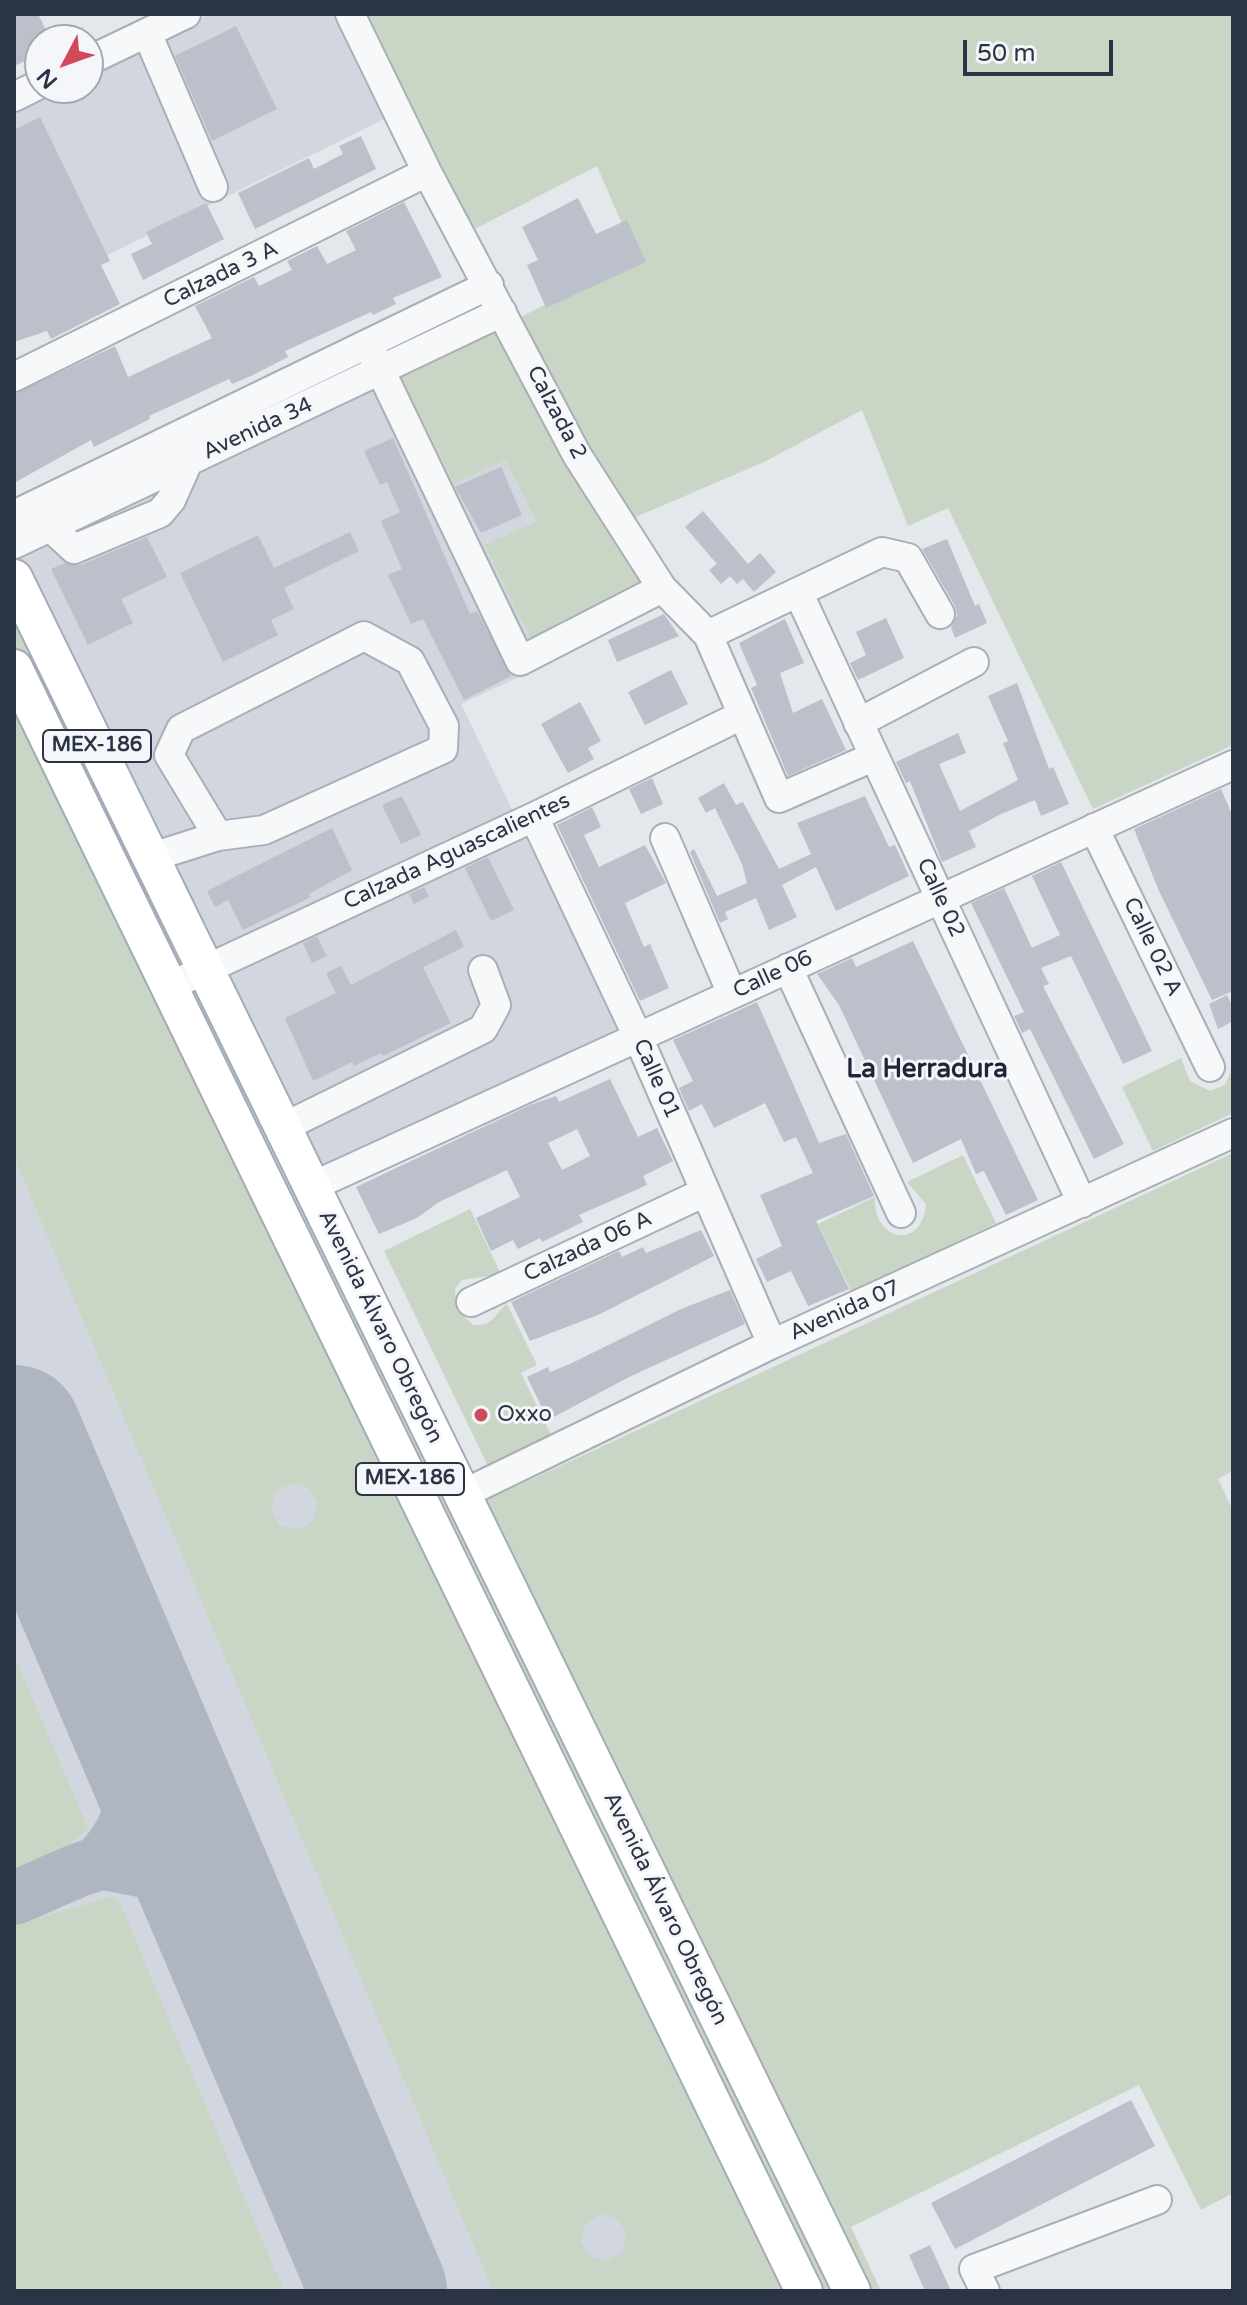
<!DOCTYPE html>
<html>
<head>
<meta charset="utf-8">
<style>
  body { margin:0 }
  #map { position:relative; width:1247px; height:2305px; overflow:hidden; background:#e4e7ec; font-family:"Varela Round",sans-serif }
  canvas { display:block }
  .frame { position:absolute; inset:0; border:16px solid #2b3445; pointer-events:none }
  .north { position:absolute; left:24px; top:24px; width:80px; height:80px; box-sizing:border-box; background:#f4f6f9; border:2px solid #a4a8b1; border-radius:50%; rotate:229deg; font-size:22px; font-weight:700; line-height:32px; text-align:center; color:#2b3445 }
  .north::after { content:''; display:block; margin:auto; width:28px; height:36px; background:#d1495b; clip-path:polygon(50% 0,100% 100%,50% 72%,0 100%) }
  .scale { position:absolute; left:963px; top:40px; width:150px; height:36px; box-sizing:border-box; border:4px solid #2b3445; border-top:0; padding-left:10px; font-size:24px; line-height:28px; white-space:nowrap; color:#2b3445; -webkit-text-stroke:6px #f4f6f9; paint-order:stroke }
</style>
</head>
<body>
<div id="map">
<canvas width="1247" height="2305"></canvas>
<div class="frame"></div>
<div class="north">N</div>
<div class="scale">50 m</div>
</div>
<script>
const c = document.querySelector('canvas').getContext('2d');
c.lineJoin = 'round';
function paint(path, color) { c.fillStyle = color; c.fill(path, 'evenodd'); }
function trace(path, color, width, dash) { c.strokeStyle = color; c.lineWidth = width; c.lineCap = dash ? 'butt' : 'round'; c.setLineDash(dash || []); c.stroke(path); }
function label(font, color, halo, rows, align = 'center') {
  c.font = font + ' "Varela Round",sans-serif'; c.lineWidth = 6; c.setLineDash([]); c.textBaseline = 'middle'; c.strokeStyle = halo; c.fillStyle = color; for (const [text, x, y, turn = 0] of rows) {
    c.save(); c.translate(x, y); c.rotate((+turn || 0) * Math.PI / 180); c.textAlign = isNaN(turn) ? turn : align; if (halo) c.strokeText(text, 0, 0); c.fillText(text, 0, 0); c.restore();
  }
}
const built = new Path2D(`
  M210,14H360L409,107L14,301V113L64,88H88V76Z
  M401,377L454,484L505,460L536,521L484,545L544,665L461,704L620,1032L323,1169L23,553Z
  M14,714L782,2291H14Z`);
const green = new Path2D(`
  M360,14H1233V745L1093,809L948,508L908,526L862,410L764,462L615,526L664,601L544,665L484,545L536,521L505,460L454,484L401,377L637,259L597,166L475,229Z
  M14,535L487,1500L1233,1153V1471L1218,1479L1233,1511V2193L1201,2210L1139,2085L851,2227L881,2291H493L14,1157ZM293,1483L309,1488L318,1503L313,1521L297,1530L279,1525L271,1508L276,1491ZM603,2214L619,2220L627,2235L622,2253L606,2262L589,2256L580,2240L586,2223Z
  M1181,1058L1190,1081L1210,1091L1225,1085L1233,1067V1113L1153,1151L1122,1087Z
  M963,1155L996,1223L852,1293L818,1224L875,1197C873,1242 922,1251 926,1204L907,1182Z
  M470,1209L501,1274L462,1280L455,1289L457,1310L473,1325C494,1326 493,1315 507,1304L537,1365L521,1373L551,1435L488,1466L384,1251Z
  M14,1655L88,1828L64,1848L14,1876Z
  M112,1897L119,1901L284,2291H14V1925Z`);
const taxiway = new Path2D(`
  M97,1864C139,1823 146,1764 132,1709
  M14,1898C40,1888 67,1873 94,1865C103,1862 115,1865 125,1867C171,1874 210,1898 230,1941`);
const runway = new Path2D(`
  M14,1433L379,2291`);
const building = new Path2D(`
  M14,14H38L51,40H40V54L14,66Z
  M236,26L277,109L212,141L175,56Z
  M40,117L110,261L101,265L120,304L51,339L47,331L14,342V130Z
  M361,136L376,169L255,229L238,193L309,158L314,169L343,154L339,146Z
  M578,198L596,234L627,220L646,262L546,308L527,265L538,260L522,227Z
  M404,202L442,277L393,298L396,304L373,315L371,312L285,351L288,357L251,376L232,384L229,379L149,416L150,419L94,447L91,440L14,483V394L115,346L128,377L199,344L212,338L195,306L254,277L259,286L292,270L287,261L317,246L327,264L356,250L346,231Z
  M206,203L224,239L143,280L131,254L152,244L146,232Z
  M393,438L470,614L477,611L511,676L464,700L423,619L411,624L388,575L402,569L381,521L400,512L387,482L380,485L364,451Z
  M501,467L522,515L481,533L455,487Z
  M703,511L748,564L760,553L776,572L754,592L743,579L737,584L730,576L721,584L709,570L717,564L685,527Z
  M350,532L359,551L284,588L294,609L271,620L278,635L223,662L180,573L258,535L274,568Z
  M147,537L167,577L121,599L133,623L88,645L51,569L65,563L81,565Z
  M947,539L975,606L979,604L987,623L955,638L951,627L957,615L955,606L922,549Z
  M664,614L679,636L617,662L608,640Z
  M886,618L904,658L858,680L850,663L866,655L856,632Z
  M785,619L804,663L780,673L793,713L822,699L846,750L788,776L751,688L757,685L739,643Z
  M671,670L688,704L645,725L628,692Z
  M1017,683L1049,769L1053,767L1069,804L1041,816L1035,800L1001,814L969,831L976,847L942,862L910,781L906,783L896,762L958,733L966,753L939,764L960,811L1018,780L1003,743L1008,741L988,696Z
  M580,702L601,741L588,748L594,759L568,773L541,724Z
  M652,778L663,804L641,814L629,789Z
  M724,783L736,805L743,802L779,869L811,854L797,823L865,796L889,847L895,845L909,876L836,911L816,867L782,885L797,917L769,930L756,898L725,912L728,919L720,923L690,852L694,849L717,896L747,883L742,864L715,808L706,813L698,798Z
  M1221,789L1233,817V991L1212,1000L1159,891L1134,829Z
  M402,796L421,835L401,844L382,805Z
  M592,807L601,827L584,835L599,867L645,845L666,883L625,903L644,947L650,944L669,988L640,1001L557,825Z
  M332,828L352,870L309,894L311,897L243,930L228,900L215,907L207,891Z
  M488,857L514,910L491,921L465,868Z
  M1061,862L1152,1051L1123,1064L1071,956L1041,968L1049,984L1043,986L1124,1144L1094,1159L1030,1029L1022,1033L1014,1016L1024,1012L971,903L1004,888L1032,948L1060,935L1032,876Z
  M424,887L429,896L414,904L409,894Z
  M456,930L464,947L423,967L451,1023L383,1056L381,1053L354,1066L352,1062L313,1081L285,1018L336,993L326,973L341,966L351,985Z
  M317,936L327,956L312,963L303,943Z
  M913,941L1038,1200L1006,1215L984,1171L976,1174L961,1139L913,1163L839,1005L817,974L852,958L856,967Z
  M1227,995L1233,1008V1021L1218,1029L1209,1004Z
  M757,1002L819,1143L846,1134L874,1196L816,1221L849,1289L808,1306L791,1271L767,1282L756,1259L782,1246L760,1195L813,1173L796,1137L784,1142L765,1103L714,1128L702,1104L689,1111L679,1088L693,1081L673,1040Z
  M610,1079L638,1137L657,1128L673,1161L643,1176L647,1185L579,1215L583,1222L542,1242L540,1238L518,1249L513,1240L491,1251L476,1218L520,1197L507,1170L439,1202L417,1218L379,1234L356,1187L530,1105L556,1096L559,1102ZM577,1129L590,1156L562,1170L548,1143Z
  M701,1230L714,1256L598,1315L530,1341L511,1302L619,1251L622,1257L643,1247L646,1253Z
  M730,1290L745,1324L629,1377L548,1420L527,1377L548,1367L550,1372L570,1364L681,1309Z
  M1131,2100L1155,2146L955,2249L931,2203Z
  M930,2245L951,2291H925L909,2255Z`);
const minor = new Path2D(`
  M350,14L427,172L577,455L662,588L708,635L779,798L873,757
  M147,33L213,187
  M88,61L186,14
  M14,97L40,84
  M373,355L520,661L662,588
  M14,377L427,172
  M14,515L489,285
  M50,527L74,549L160,513L171,500L188,462
  M14,544L502,312
  M798,592L1082,1203
  M708,635L882,552L908,558L940,614
  M858,723L974,662
  M534,817L638,1037L772,1344
  M1094,828L1210,1067
  M665,838L732,994
  M152,857L218,836L264,830L443,749L444,726L410,661L364,636L181,729L169,755L218,836
  M788,968L901,1213
  M170,986L534,817L742,715
  M284,1127L483,1029L496,1005L483,970
  M313,1186L1233,765
  M471,1302L705,1192
  M461,1495L772,1344L1233,1133
  M985,2291L974,2269L1157,2200`);
const major = new Path2D(`
  M14,578L852,2291
  M14,668L804,2291`);
const markers = [
  [481,1415,8,"#d1495b"]
];
const shields = [
  [97,746,108],
  [410,1479,108]
];
const shieldNames = [
  ["MEX-186",97,746],
  ["MEX-186",410,1479]
];
const streetNames = [
  ["Calzada 3 A",221,275,-26],
  ["Calzada 2",556,413,62],
  ["Avenida 34",258,429,-25],
  ["Calzada Aguascalientes",457,852,-25],
  ["Calle 02",940,898,65],
  ["Calle 02 A",1152,947,64],
  ["Calle 06",773,975,-25],
  ["Calle 01",656,1079,66],
  ["Calzada 06 A",588,1247,-25],
  ["Avenida 07",845,1311,-24],
  ["Avenida Álvaro Obregón",380,1327,64],
  ["Avenida Álvaro Obregón",665,1909,64]
];
const poiNames = [
  ["Oxxo",497,1415]
];
const quarterNames = [
  ["La Herradura",927,1070]
];
paint(built, '#d2d6de');
paint(green, '#c9d6c5');
trace(taxiway, '#b0b6c1', 54);
trace(runway, '#b0b6c1', 136);
paint(building, '#bbc0ca');
trace(minor, '#a9aeb7', 32);
trace(major, '#a3abb8', 40);
trace(minor, '#f7f8fa', 28);
trace(major, '#fff', 36);
for (const [x, y, r, color] of markers) { const dot = new Path2D(); dot.arc(x, y, r, 0, 2 * Math.PI); c.fillStyle = color; c.fill(dot); trace(dot, '#f4f6f9', 3); }
for (const [x, y, w] of shields) { const box = new Path2D(); box.roundRect(x - w / 2, y - 16, w, 32, 6); c.fillStyle = '#f4f6f9'; c.fill(box); trace(box, '#2b3445', 2); }
label('bold 20px', '#2b3445', null, shieldNames);
label('22px', '#2b3445', '#f4f6f9', streetNames);
label('22px', '#2b3445', '#f4f6f9', poiNames, 'left');
label('bold 26px', '#1d2536', '#f4f6f9', quarterNames);
</script>
</body>
</html>
